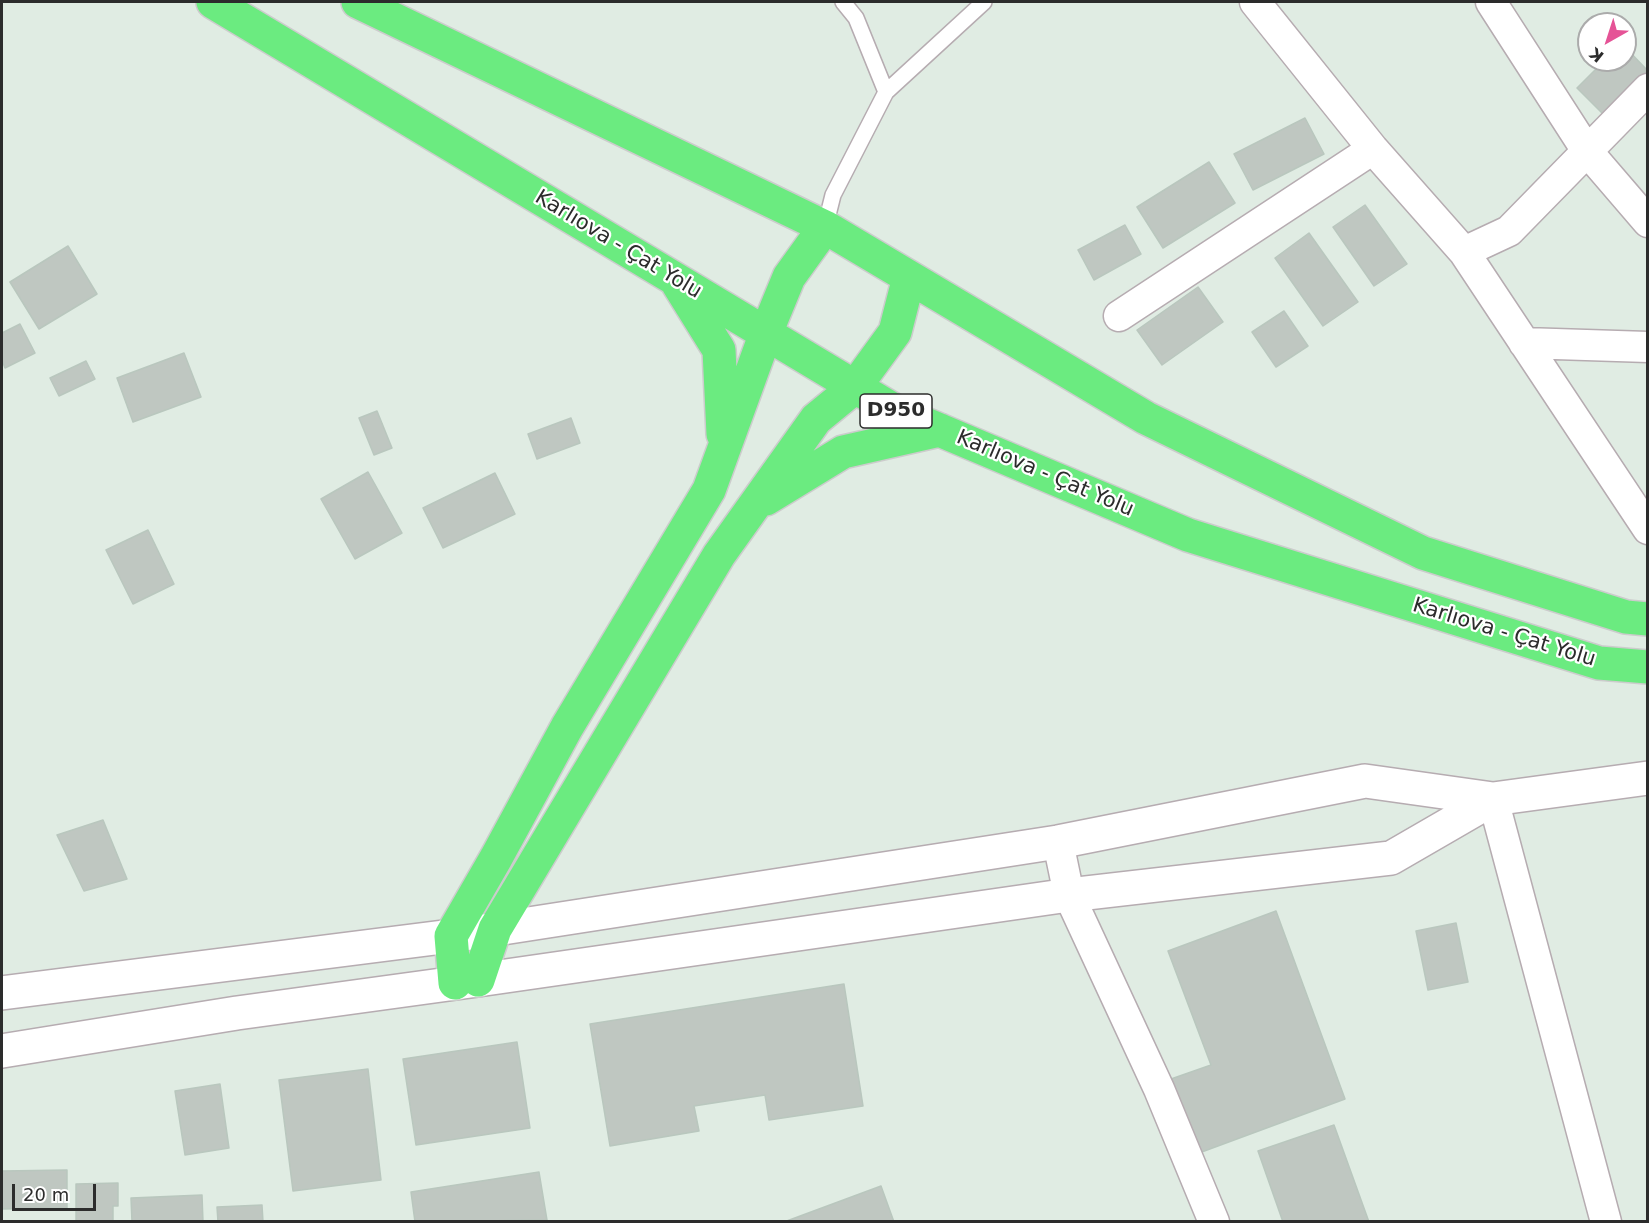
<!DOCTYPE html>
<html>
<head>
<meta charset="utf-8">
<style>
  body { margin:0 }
  #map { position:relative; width:1649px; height:1223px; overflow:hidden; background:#e0ece3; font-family:"DejaVu Sans",sans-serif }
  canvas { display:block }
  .frame { position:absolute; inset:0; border:3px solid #2c2c2c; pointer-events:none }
  .north { position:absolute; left:1577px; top:12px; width:60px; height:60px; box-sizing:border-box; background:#fff; border:2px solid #ababab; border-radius:50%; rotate:219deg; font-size:16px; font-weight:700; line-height:24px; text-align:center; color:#2c2c2c }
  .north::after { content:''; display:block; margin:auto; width:21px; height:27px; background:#e55396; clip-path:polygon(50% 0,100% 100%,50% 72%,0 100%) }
  .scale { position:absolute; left:12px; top:1184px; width:84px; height:27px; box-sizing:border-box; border:3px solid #2c2c2c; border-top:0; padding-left:8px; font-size:18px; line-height:21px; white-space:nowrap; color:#2c2c2c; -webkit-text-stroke:4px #fff; paint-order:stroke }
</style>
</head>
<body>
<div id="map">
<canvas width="1649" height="1223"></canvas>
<div class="frame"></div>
<div class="north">K</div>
<div class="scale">20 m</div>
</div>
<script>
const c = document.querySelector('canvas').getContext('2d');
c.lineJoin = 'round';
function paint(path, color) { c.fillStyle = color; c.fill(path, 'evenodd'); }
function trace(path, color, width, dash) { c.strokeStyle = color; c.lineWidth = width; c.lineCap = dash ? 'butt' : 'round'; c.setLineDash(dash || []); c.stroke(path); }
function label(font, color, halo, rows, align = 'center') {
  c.font = font + ' "DejaVu Sans",sans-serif'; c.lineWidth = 4.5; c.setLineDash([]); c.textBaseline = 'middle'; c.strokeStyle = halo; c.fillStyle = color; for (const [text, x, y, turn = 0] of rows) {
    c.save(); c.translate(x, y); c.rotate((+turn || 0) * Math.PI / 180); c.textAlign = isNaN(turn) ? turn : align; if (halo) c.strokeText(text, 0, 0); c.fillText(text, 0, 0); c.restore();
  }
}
const building = new Path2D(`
  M1625,47L1648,71L1604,115L1577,88L1605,60H1625Z
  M1305,118L1324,154L1253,190L1234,154Z
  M1209,162L1235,203L1163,248L1137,207Z
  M1365,205L1407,264L1374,286L1333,227Z
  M1125,225L1141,254L1094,280L1078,250Z
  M1309,233L1358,302L1323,326L1275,258Z
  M68,246L97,294L39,329L10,282Z
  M1198,287L1223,322L1162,365L1137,330Z
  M1284,311L1308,346L1276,367L1252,332Z
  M20,324L35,353L5,368L2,360V333Z
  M184,353L201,397L133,422L117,378Z
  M86,361L95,379L59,396L50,378Z
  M377,411L392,448L374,455L359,418Z
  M571,418L580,443L537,459L528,434Z
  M368,472L402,533L355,559L321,499Z
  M495,473L515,514L443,548L423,508Z
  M148,530L174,584L133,604L106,550Z
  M103,820L127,879L84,891L57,835Z
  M1276,911L1345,1099L1199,1153L1171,1079L1211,1065L1168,951Z
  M1456,923L1468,982L1428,990L1416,931Z
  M844,984L863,1106L769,1120L765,1095L694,1106L699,1131L610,1146L590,1024Z
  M517,1042L530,1128L416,1145L403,1059Z
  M368,1069L381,1180L293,1191L279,1080Z
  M220,1084L229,1148L185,1155L175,1091Z
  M1334,1125L1369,1222H1283L1258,1151Z
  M67,1170V1208L2,1209V1171Z
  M539,1172L547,1220L415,1222L411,1192Z
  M118,1183V1206H113V1222H76V1184Z
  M881,1186L894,1222H784Z
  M202,1195L203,1222H132L131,1198Z
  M262,1205L263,1222H218L217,1207Z`);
const lane = new Path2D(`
  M886,92L984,2
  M825,227L833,195L886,92L856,18L843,2`);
const street = new Path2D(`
  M1255,2L1373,149L1464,252L1648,529
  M1491,2L1587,151L1648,222
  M1464,252L1509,231L1648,89
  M1119,316L1373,149
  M1524,343L1648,347
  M1493,799L1606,1222
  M1058,842L1069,895L1159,1089L1214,1222`);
const secondary = new Path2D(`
  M2,993L451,936L1058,842L1365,781L1493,799L1648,778
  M2,1051L237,1013L478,980L1069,895L1391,858L1493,799`);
const highway = new Path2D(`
  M213,2L897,412L1188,535L1599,663L1648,667
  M358,2L825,227L1146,418L1423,553L1626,617L1648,619
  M678,284L719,350L723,434
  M766,499L843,452L940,430
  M478,980L495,929L719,555L816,419L855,387L895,332L909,277
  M455,983L451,936L496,858L567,727L709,490L766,333L789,277L825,227`);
const shields = [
  [896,411,72]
];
const shieldNames = [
  ["D950",896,411]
];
const streetNames = [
  ["Karlıova - Çat Yolu",618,245,31],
  ["Karlıova - Çat Yolu",1045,474,23],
  ["Karlıova - Çat Yolu",1504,633,17]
];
paint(building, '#bfc7c1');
trace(building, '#b9c7be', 1.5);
trace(lane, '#b6acb1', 18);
trace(street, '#b6acb1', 33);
trace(secondary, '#b6acb1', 36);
trace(highway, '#ccc', 36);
trace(lane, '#fff', 15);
trace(street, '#fff', 30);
trace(secondary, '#fff', 33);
trace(highway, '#6beb80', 33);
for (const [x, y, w] of shields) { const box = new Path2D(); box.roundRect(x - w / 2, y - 17, w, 34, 4.5); c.fillStyle = '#fff'; c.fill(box); trace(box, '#2c2c2c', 1.5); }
label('bold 20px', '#2c2c2c', null, shieldNames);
label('21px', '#2c2c2c', '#fff', streetNames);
</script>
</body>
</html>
